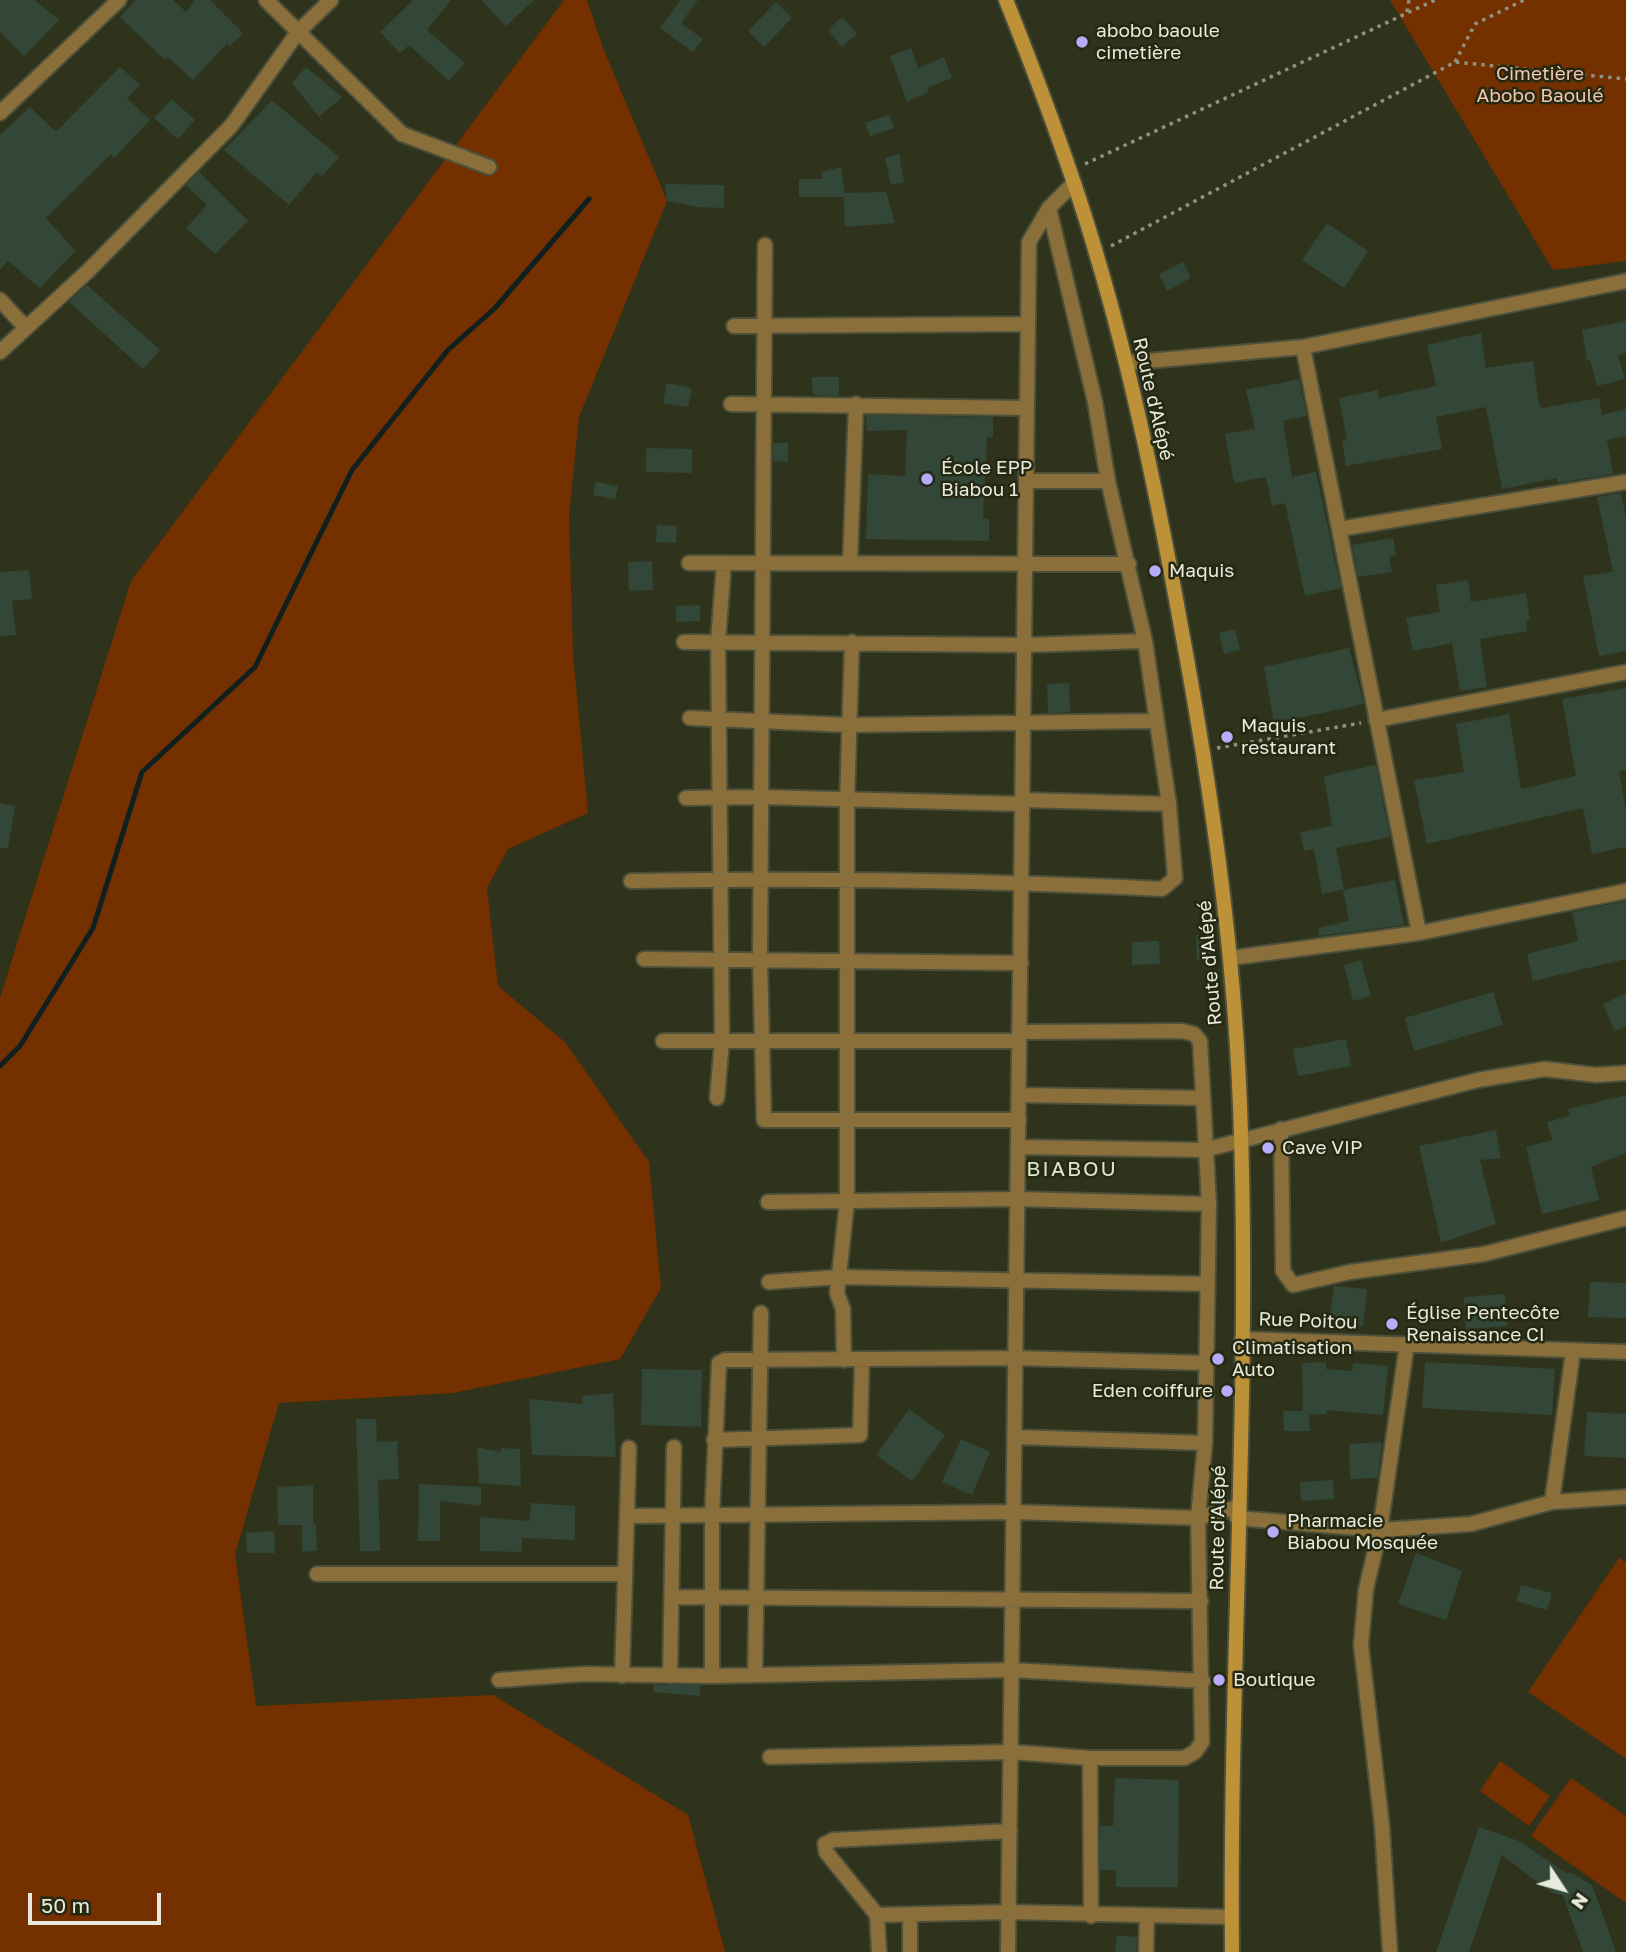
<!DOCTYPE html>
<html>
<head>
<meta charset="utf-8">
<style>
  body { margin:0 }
  #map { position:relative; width:1626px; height:1952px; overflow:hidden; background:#2f331c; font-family:"Golos Text",sans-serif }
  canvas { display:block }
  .north { position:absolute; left:1528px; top:1854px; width:70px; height:70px; -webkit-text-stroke:5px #252912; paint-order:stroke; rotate:126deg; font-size:19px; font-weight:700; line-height:28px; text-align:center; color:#e7eadc }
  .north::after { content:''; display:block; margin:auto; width:24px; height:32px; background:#e7eadc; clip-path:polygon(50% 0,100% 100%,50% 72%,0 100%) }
  .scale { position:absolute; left:28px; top:1893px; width:133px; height:32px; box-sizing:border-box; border:4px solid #e7eadc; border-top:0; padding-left:9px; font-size:21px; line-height:24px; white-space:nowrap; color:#e7eadc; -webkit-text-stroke:5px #252912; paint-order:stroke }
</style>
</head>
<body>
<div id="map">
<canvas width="1626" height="1952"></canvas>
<div class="north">N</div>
<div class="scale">50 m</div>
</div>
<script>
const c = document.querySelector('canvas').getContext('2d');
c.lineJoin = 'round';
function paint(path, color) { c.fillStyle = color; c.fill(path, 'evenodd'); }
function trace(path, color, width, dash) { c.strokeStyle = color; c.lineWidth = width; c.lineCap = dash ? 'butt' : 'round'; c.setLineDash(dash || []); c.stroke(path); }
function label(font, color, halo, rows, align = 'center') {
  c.font = font + ' "Golos Text",sans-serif'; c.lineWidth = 5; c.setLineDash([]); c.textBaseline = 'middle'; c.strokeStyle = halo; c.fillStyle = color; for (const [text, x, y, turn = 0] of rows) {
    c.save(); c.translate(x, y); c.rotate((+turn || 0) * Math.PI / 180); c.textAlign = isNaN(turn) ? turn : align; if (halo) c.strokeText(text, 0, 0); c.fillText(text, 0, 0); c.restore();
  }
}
const green = new Path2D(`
  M564,0H587L603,48L667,201L579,417L569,515L573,654L588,813L508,849L487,888L498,986L565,1042L649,1162L661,1288L620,1359L453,1393L279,1403L235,1554L256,1706L493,1695L688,1815L725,1952H0V998L131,581Z
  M1390,0H1626V261L1553,270Z
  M1619,1558L1626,1562V1759L1528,1692Z
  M1500,1761L1550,1796L1529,1826L1480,1791Z
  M1571,1778L1626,1816V1903L1531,1836Z`);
const stream = new Path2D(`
  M0,1066L20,1046L93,928L142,772L255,667L352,470L448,350L495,308L589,199`);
const building = new Path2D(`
  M0,0H35L59,20L24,56L0,32Z
  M136,0H173L186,12L195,0H210L243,33L230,46L227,43L193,80L168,57L165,60L120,17Z
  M413,0H451L427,30L465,63L449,81L409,45L400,53L380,32Z
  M481,0H534L506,26Z
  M681,0H698L681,23L703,39L693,52L660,28Z
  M776,2L792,18L764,47L748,31Z
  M842,17L857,34L842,47L828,30Z
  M911,48L918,68L944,57L952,78L927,88L929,92L907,102L890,56Z
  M120,67L140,85L127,98L150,120L114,158L111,154L46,218L75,251L40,288L8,261L0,270V135L30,107L56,132Z
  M306,67L342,97L319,117L292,83Z
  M172,99L195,120L178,139L154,118Z
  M272,100L339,157L322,176L317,172L289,205L224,150Z
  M889,115L894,128L870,136L865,123Z
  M899,154L904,182L891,185L885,158Z
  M841,167L845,193L886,192L895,223L845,227L844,197H799V179H822L821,172Z
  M199,172L248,221L215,254L186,228L207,205L186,185Z
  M665,184L724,185V208L698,207L667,201Z
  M1327,223L1368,251L1344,288L1302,260Z
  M1183,262L1191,278L1167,291L1159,274Z
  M87,285L160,350L143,369L69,302Z
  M1626,321V353L1618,355L1625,379L1597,386L1590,360H1587L1582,330Z
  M1481,333L1486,368L1533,361L1539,404L1543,408L1599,398L1602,415L1626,409V436L1607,440L1613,474L1558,483L1557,478L1502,489L1486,407L1436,417L1442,449L1346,466L1342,441L1347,440L1339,398L1378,390L1379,398L1436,386L1427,345Z
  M812,377H839V396L813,395Z
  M1299,379L1307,416L1283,421L1292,477L1316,472L1341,588L1305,596L1285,503L1272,506L1266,477L1234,483L1225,434L1255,429L1246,390Z
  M667,383L692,388L688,407L663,403Z
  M866,415L993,417V437H987L983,519H989V541L866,539L868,474L905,476L907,430L867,431Z
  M773,443H788V462L773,461Z
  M646,448L692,449V473L646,472Z
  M596,482L618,486L615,499L593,495Z
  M1621,493L1626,519V651L1599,656L1583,576L1613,572L1597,497Z
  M657,525L677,526L676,543L656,542Z
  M1393,538L1396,555L1389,557L1392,572L1358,577L1352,545Z
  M652,561L653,590L629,591L628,562Z
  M29,570L32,599L12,601L16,635L0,636V572Z
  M1468,580L1471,602L1526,593L1530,620L1526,621L1527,631L1480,639L1487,687L1460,691L1452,643L1413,651L1406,618L1440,612L1436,585Z
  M700,605V621L676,622V606Z
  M1235,629L1240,650L1224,654L1219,633Z
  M1349,648L1364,704L1274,723L1264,667Z
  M1069,683L1070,712L1048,713L1047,684Z
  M1626,688V770L1619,772L1626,810V847L1592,854L1583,808L1427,844L1414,780L1464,772L1456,724L1509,714L1521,789L1576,776L1562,699Z
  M1376,765L1390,837L1336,848L1344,889L1322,894L1314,849L1304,851L1300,832L1332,826L1324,776Z
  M0,803L15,806L8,848H0Z
  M1395,880L1404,925L1319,936L1318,928L1349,921L1343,890Z
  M1626,901V959L1533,981L1527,954L1578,941L1572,912Z
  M1196,935H1214L1215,959L1197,960Z
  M1159,941L1160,964L1132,965V942Z
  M1361,960L1371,996L1353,1001L1344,965Z
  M1493,992L1503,1025L1414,1051L1405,1018Z
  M1626,993V1026L1615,1031L1603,1004Z
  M1346,1039L1351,1066L1298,1076L1293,1049Z
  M1626,1095V1153L1591,1167L1599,1200L1542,1214L1526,1147L1552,1140L1547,1122L1570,1116L1568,1109Z
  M1496,1130L1501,1158L1480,1160L1496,1224L1441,1243L1419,1146Z
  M1590,1282L1626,1283V1318L1588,1317Z
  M1334,1286L1367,1289L1363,1326L1329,1323Z
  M1505,1294L1507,1326L1466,1329L1464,1297Z
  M1326,1362V1369L1352,1371L1353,1363L1388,1366L1383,1415L1327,1410V1414L1309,1415L1310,1431H1284L1283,1411H1303L1302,1363Z
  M1425,1362L1555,1369L1552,1415L1422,1408Z
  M642,1369L702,1370L701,1427L641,1425Z
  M613,1393L616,1457L532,1455L529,1399L583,1404L582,1396Z
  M909,1409L945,1435L912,1481L876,1455Z
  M1587,1412L1626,1414V1458L1584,1456Z
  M356,1419H376L377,1442L397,1441L399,1479L378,1480L380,1551H360Z
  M961,1439L990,1452L972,1495L942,1482Z
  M1382,1442L1378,1478L1350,1479L1349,1444Z
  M477,1447L501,1452V1448L520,1449L521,1486L479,1483Z
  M1333,1480L1334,1499L1301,1501L1300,1482Z
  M419,1484L481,1487V1506L440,1501V1541H418Z
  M313,1485V1523H316L317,1551L302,1552V1525H278L277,1487Z
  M531,1503L575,1506V1540L522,1538V1552L480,1551V1517L529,1521Z
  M274,1531L275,1553H247L246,1533Z
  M1416,1553L1462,1571L1446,1620L1398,1604Z
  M1521,1585L1552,1593L1547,1610L1516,1601Z
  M653,1685H700V1696L653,1692Z
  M1115,1778L1179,1780L1178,1887H1116V1870H1100V1826H1113Z
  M1479,1827L1519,1841L1566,1873H1572L1592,1885L1616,1952H1583L1563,1895L1552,1893L1502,1855L1469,1952H1436Z
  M1117,1935L1137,1937L1136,1952H1115Z`);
const path = new Path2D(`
  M1407,12L1409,0
  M1455,62L1475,24L1524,0
  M1085,164L1435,0
  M1111,246L1455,62L1626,79
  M1217,748L1361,723`);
const street = new Path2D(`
  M266,0L402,134L489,167
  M0,113L119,0
  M765,245L760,958L764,1120H1019
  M0,300L26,328
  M734,326L1028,324
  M1303,347L1419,933
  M0,352L88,271L232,125L298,32L331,0
  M1126,363L1303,347L1626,281
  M731,404L1027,408
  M1026,481H1108
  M1339,529L1626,482
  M689,563L1129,564
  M850,563L856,404
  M684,642L1024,645L1145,641
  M690,718L848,725L1154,721
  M1376,720L1626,672
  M686,798L762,797L1022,804
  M1023,800L1169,804
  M631,881C808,878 985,880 1162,889L1175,878L1169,804L1145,641L1108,481L1095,402L1049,208
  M1230,958L1419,933L1626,891
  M644,959L1021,963
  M663,1041H1019
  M1019,1095L1202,1098
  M717,1098L722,1041L718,642L724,563
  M1281,1129L1283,1271L1293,1285L1350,1272L1484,1254L1626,1218
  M1018,1147L1204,1150L1478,1080L1545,1069L1596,1075L1626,1073
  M768,1202L1017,1199L1209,1204
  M769,1282L839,1277L1208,1284
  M1242,1339L1626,1352
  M844,1360L843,1309L837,1293L847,1202V801L852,642
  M1014,1437L1205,1443
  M714,1440L860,1435L862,1361
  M1552,1502L1573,1352
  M628,1516L1014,1512L1198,1518L1238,1507
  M1237,1518L1380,1530L1471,1524L1552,1502L1626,1497
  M317,1574H624
  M672,1597L1201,1601
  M755,1674L761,1313
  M622,1676L629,1448
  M670,1676L674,1447
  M712,1676V1515L719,1363L725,1360L1015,1358L1207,1363
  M499,1680L584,1674L712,1676L1012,1670L1203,1681
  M770,1757L1011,1752L1090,1758H1184L1195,1752L1202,1742L1198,1518L1205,1443L1209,1204L1200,1041L1194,1034L1182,1031L1020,1032
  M1090,1758L1091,1916
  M877,1915L1008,1912L1231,1917
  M910,1917V1952
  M879,1952L877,1915L826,1852L825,1844L833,1840L1010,1831
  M1008,1952L1029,242L1049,208L1074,183
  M1146,1952L1147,1916
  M1390,1952L1382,1826L1361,1645L1366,1589L1380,1530L1407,1344`);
const secondary = new Path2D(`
  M1006,0C1039,83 1071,167 1096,253C1133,377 1159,505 1182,632C1211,789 1234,946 1240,1106C1251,1387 1229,1670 1232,1952`);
const markers = [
  [1082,42,7,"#b6acf8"],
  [927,479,7,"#b6acf8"],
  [1155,571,7,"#b6acf8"],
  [1227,737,7,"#b6acf8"],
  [1268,1148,7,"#b6acf8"],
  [1392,1324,7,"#b6acf8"],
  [1218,1359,7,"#b6acf8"],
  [1227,1391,7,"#b6acf8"],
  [1273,1532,7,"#b6acf8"],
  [1219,1680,7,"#b6acf8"]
];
const poiNames = [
  ["abobo baoule",1096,31],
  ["cimetière",1096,53],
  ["École EPP",941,468],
  ["Biabou 1",941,490],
  ["Maquis",1169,571],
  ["Maquis",1241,726],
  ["restaurant",1241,748],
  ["Cave VIP",1282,1148],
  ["Église Pentecôte",1406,1313],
  ["Renaissance CI",1406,1335],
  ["Climatisation",1232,1348],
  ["Auto",1232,1370],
  ["Eden coiffure",1213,1391,"right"],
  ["Pharmacie",1287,1521],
  ["Biabou Mosquée",1287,1543],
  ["Boutique",1233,1680]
];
const parkNames = [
  ["Cimetière",1540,74],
  ["Abobo Baoulé",1540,96]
];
const streetNames = [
  ["Route d'Alépé",1153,399,77],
  ["Route d'Alépé",1210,963,-95],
  ["Rue Poitou",1308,1321,2],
  ["Route d'Alépé",1218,1528,-89]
];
const neighbourhoodNames = [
  ["BIABOU",1072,1169]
];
paint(green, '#753000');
trace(stream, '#10201e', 5);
paint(building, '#324737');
trace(street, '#4c503b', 18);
trace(secondary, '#4c503b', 18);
trace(path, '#8e9280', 3.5, [3.5, 5]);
trace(street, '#8a6f3b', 14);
trace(secondary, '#bc9138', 14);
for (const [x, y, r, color] of markers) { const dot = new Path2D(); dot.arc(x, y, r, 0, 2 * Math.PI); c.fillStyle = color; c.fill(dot); trace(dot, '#252912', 2.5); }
label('19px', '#e7eadc', '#252912', poiNames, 'left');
label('19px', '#f1c6b1', '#252912', parkNames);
label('19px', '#e7eadc', '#252912', streetNames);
c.letterSpacing = '2px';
label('21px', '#dfe5c9', '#252912', neighbourhoodNames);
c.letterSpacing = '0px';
</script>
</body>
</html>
